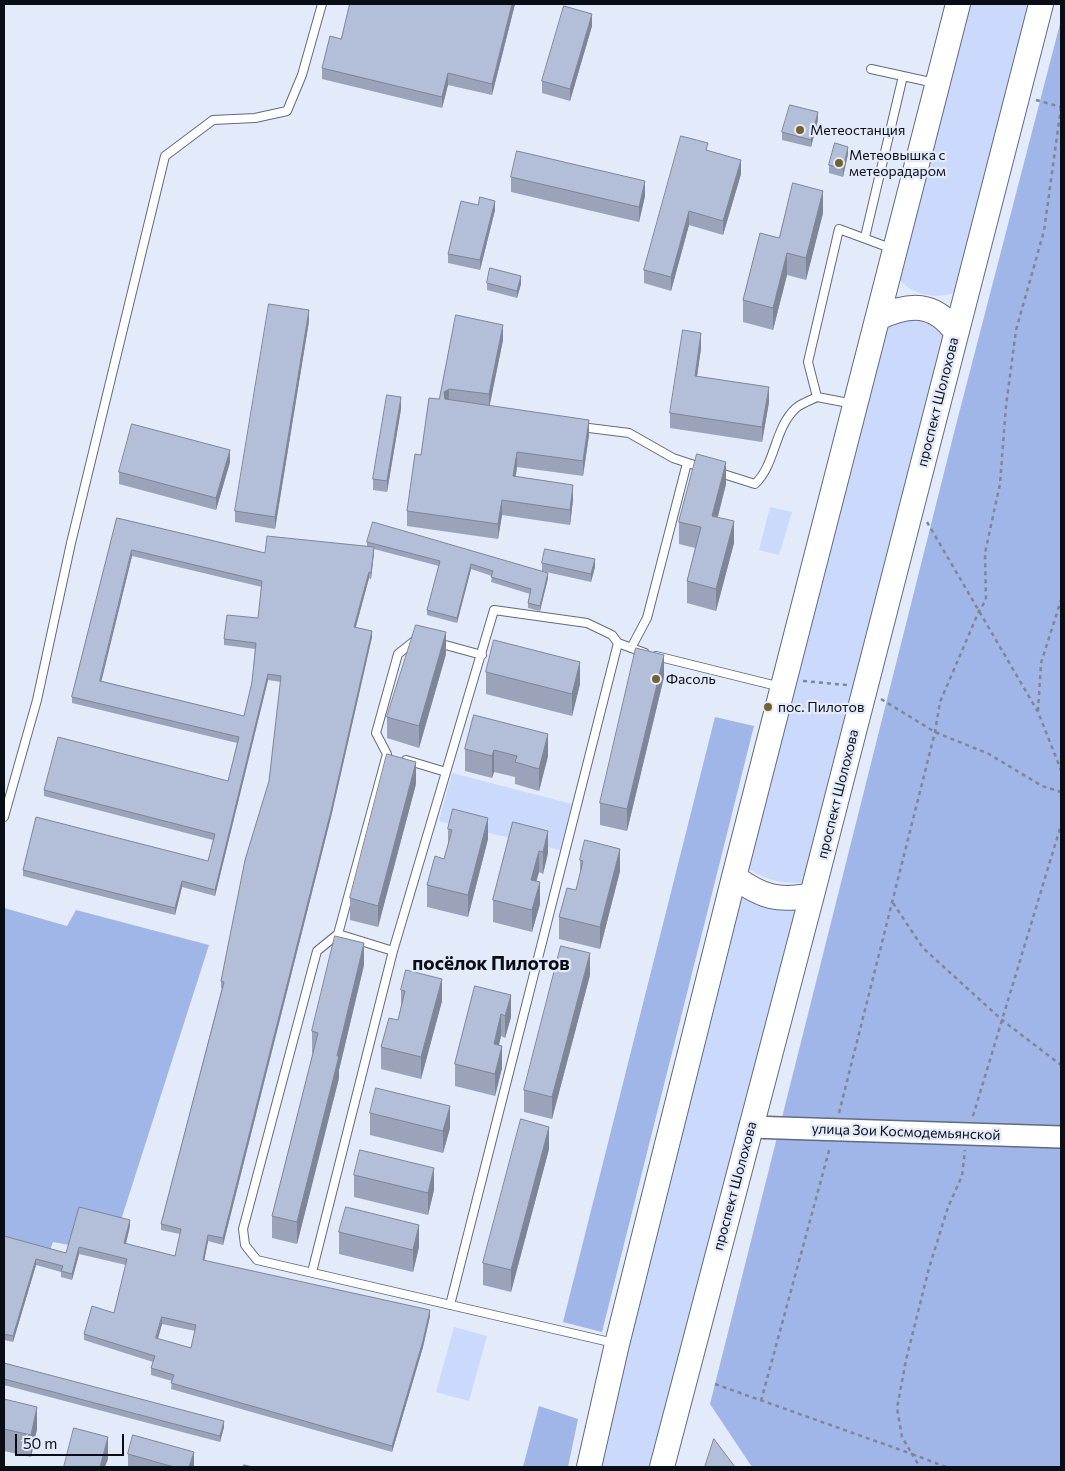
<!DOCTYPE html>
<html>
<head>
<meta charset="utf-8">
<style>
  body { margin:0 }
  #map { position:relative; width:1065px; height:1471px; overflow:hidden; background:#e3eafa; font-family:Commissioner,sans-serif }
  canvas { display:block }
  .frame { position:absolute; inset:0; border:5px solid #090d15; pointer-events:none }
  .scale { position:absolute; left:15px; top:1434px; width:109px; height:22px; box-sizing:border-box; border:2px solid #090d15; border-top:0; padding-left:6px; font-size:15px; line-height:18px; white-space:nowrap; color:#090d15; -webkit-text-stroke:4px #e3eafa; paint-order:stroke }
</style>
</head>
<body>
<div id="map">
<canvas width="1065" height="1471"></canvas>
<div class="frame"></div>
<div class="scale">50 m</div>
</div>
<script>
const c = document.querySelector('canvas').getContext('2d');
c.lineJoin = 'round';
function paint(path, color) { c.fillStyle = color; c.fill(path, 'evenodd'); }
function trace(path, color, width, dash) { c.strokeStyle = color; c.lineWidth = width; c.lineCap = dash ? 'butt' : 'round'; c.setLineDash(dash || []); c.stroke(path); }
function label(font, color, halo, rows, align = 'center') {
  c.font = font + ' Commissioner,sans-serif'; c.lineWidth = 4.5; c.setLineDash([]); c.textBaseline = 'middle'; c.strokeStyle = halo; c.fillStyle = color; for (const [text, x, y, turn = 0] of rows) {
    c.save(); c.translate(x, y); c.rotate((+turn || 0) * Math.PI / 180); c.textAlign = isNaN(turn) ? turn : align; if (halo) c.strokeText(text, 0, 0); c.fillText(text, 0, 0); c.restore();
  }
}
const green = new Path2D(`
  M966,4H1032L958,291C937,301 911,295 896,276Z
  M928,317L948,334L806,882C782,885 765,880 745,866L884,324Z
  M770,507L792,512L779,555L759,550Z
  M452,773L572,804L560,850L439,821Z
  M740,895C759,907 775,914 798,908L649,1467H598Z
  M454,1327L487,1336L469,1401L436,1392Z`);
const forest = new Path2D(`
  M1061,20V1467H752L710,1404L956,425Z
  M715,717L754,726L602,1332L563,1322Z
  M4,908L67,926L76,910L209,945L121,1220L80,1211L69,1245L53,1242L48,1255L4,1242Z
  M539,1406L578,1419L568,1467H523Z`);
const path = new Path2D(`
  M1036,100L1061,107
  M927,522L1038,712L1061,770
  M803,681L847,685
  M881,699L935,732L989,754L1042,786L1061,792
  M1038,711L1041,663L1061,600
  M893,903L923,948L1002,1020L1061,1065
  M839,1113L935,732L940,702L979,611L986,600L985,553L1000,484L1006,406L1016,330L1044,231L1061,107
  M973,1116L1061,825
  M715,1384L912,1454L920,1467
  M761,1401L830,1147
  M946,1467L912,1454L902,1437L897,1408L906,1360L929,1268L948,1207L962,1176L965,1150`);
const lane = new Path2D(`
  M871,69L935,83
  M865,237L903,76
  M817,397L808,362L839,229L893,249
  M581,427L629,433L673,458L703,468
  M717,472L755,484C776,464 774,428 796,408C802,403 811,400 817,397L854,404
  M417,639L398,654L376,733L387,754L338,934L317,951L243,1229L245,1245L257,1260L614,1343
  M438,643L482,655
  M631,648L647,618L687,463
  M656,656L781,687
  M406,760L446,772
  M4,817L37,700L71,543L165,156L213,120L255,118L287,111L302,75L322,4
  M338,934L393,951
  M312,1272L393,951L494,610L587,623L612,635L618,643L645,653
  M450,1305L618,643`);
const secondary = new Path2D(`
  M750,1127L1061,1137`);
const primary = new Path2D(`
  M878,318C910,303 934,302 956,332
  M734,877C762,897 778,902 812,895
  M589,1467L617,1344L734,877L958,4
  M662,1467L812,895L1041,4`);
const wall = new Path2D(`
  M350,4H515L492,95L448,85L442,108L322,79V68L341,39Z
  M592,26L570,101L542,93V81Z
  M818,120L811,147L782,140V132Z
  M708,151L741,174L723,235L689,225L671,291L644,283V270Z
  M848,154L843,177L829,173V165Z
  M511,177L645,196L639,222L511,192Z
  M495,210L480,270L448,263V254Z
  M823,213L806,280L787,275L773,330L743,322V300L779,238Z
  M487,283L521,284L517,298L487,290Z
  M309,321L275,529L235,522V511Z
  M503,340L489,406L589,435L583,476L517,467L516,476L573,500L570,525L502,515L498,539L407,526V511L421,455L439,399Z
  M701,348L697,376L769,402L762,442L670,428V413Z
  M401,409L387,492L373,490V479Z
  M230,462L216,510L119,484V472Z
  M726,484L718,517L734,543L716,611L687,603V581L695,548L679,544V522Z
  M117,518L265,553L367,546V542L548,578L540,611L528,608V603L530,594L491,582L492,576L471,569L457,623L427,615V610L439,566L374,549L371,579L369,578L356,627L372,637L331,817L223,1245L208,1241L204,1261L430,1316L423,1347L392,1452L171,1389L172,1381L151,1375V1368L153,1362L84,1340V1334L114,1313L126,1265L79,1254L72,1280L61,1277V1272L36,1265L13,1342L4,1340V1236L66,1253L130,1226L126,1244L175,1256L180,1234L161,1230V1224L222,988H221V981L269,781L281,682L268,680L215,896L182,887L175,915L23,876V870L208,861L213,840L44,796V790L228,781L237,743L72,703V697ZM132,556L262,587L258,618L224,639V645L255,649L252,682L244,716L101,681ZM162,1324L195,1331L191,1348L158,1339Z
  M542,563L595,567L591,582L542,571Z
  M446,654L419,748L387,738V717Z
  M486,672L580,684L572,716L486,694Z
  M664,677L627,831L600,825V803Z
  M474,715L548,756L539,791L515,784V777L494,772L492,778L465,771V749Z
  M416,784L378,927L350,920V898Z
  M513,822L548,853L543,874L539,872L536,881L540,904L532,932L493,922V900Z
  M448,829L488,839L468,917L427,907V885L444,859L448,845Z
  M580,860L620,871L600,949L559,939V917L576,890L580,876Z
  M364,965L339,1070V1078L297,1244L272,1238V1216L313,1053H312V1031Z
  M590,975L552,1119L524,1112V1090Z
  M475,986L511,1017L505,1038L501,1036L499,1045L502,1068L495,1096L455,1086V1064Z
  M401,990L442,1001L421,1079L381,1069V1047L398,1020L401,1006Z
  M370,1113L450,1128L443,1153L370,1135Z
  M549,1149L511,1292L483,1285V1263Z
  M354,1175L434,1190L428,1215L354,1197Z
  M339,1232L419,1247L413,1272L339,1254Z
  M4,1363L224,1427L220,1442L4,1385Z
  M4,1399L37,1429L31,1457L4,1451Z
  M128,1454L194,1467H128Z`);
const shadedWall = new Path2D(`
  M512,4H515L492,95V84Z
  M592,14V26L570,101V89Z
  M448,73V85L442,108V97Z
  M818,112V120L811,147V140Z
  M848,147V154L843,177V169Z
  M741,160V174L723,235V221Z
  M645,181V196L639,222V207Z
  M823,191V213L806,280V258Z
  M495,201V210L480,270V260Z
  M689,211V225L671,291V277Z
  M787,253V275L773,330V308Z
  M521,276V284L517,298V291Z
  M309,310V321L275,529V517Z
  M503,325V340L489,409V394Z
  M701,333V348L695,391V376Z
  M769,387V402L762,442V427Z
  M449,389V404L444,407V392Z
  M401,397V409L387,492V481Z
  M589,420V435L583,476V461Z
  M230,450V462L216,510V498Z
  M517,452V467L513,491V476Z
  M726,462V484L712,538V516Z
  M573,485V500L570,525V510Z
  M502,500V515L498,539V524Z
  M734,521V543L716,611V589Z
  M374,547V553L371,579V573Z
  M132,550V556L100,687V681Z
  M595,559V567L591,582V574Z
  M471,564V569L457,623V618Z
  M369,572V578L354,633V627Z
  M548,573V578L540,611V606Z
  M372,631V637L331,817L223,1245V1238Z
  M446,632V654L419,748V726Z
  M664,655V677L627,831V809Z
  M580,662V684L572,716V694Z
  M268,674V680L215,896V890Z
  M548,734V756L539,791V769Z
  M494,750V772L492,778V756Z
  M416,762V784L378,927V906Z
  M488,818V839L468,917V895Z
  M548,831V853L543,874V852Z
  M620,849V871L600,949V927Z
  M539,851V872L531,901V880Z
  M182,881V887L175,915V908Z
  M540,882V904L532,932V910Z
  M364,943V965L339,1070V1078L297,1244V1222Z
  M590,953V975L552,1119V1097Z
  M442,979V1001L421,1079V1057Z
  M511,995V1017L505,1038V1016Z
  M501,1014V1036L494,1065V1044Z
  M502,1046V1068L495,1096V1074Z
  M450,1106V1128L443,1153V1131Z
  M549,1127V1149L511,1292V1270Z
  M434,1168V1190L428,1215V1193Z
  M130,1220V1226L124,1250V1243Z
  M419,1225V1247L413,1272V1250Z
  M208,1235V1241L203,1267V1260Z
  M79,1247V1254L72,1280V1274Z
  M36,1259V1265L13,1342V1336Z
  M430,1310V1316L423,1347L392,1452V1446Z
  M162,1317V1324L156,1344V1338Z
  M37,1407V1429L31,1457V1435Z
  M224,1421V1427L220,1442V1436Z
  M108,1437V1459L105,1467H100Z
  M194,1452V1467H189Z`);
const building = new Path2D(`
  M350,4H512L492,84L448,73L442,97L322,68L330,36L341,39Z
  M564,6L592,14L570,89L542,81Z
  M790,105L818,112L811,140L782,132Z
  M681,136L708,143L706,150L741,160L723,221L689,211L671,277L644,270Z
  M835,143L848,147L843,169L829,165Z
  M517,151L645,181L639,207L511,177Z
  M793,183L823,191L806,258L787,253L773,308L743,300L760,233L779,238Z
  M480,197L495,201L480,260L448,254L461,201L478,205Z
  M490,268L521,276L517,291L487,283Z
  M269,304L309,310L275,517L235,511Z
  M456,315L503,325L489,394L449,389L444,392L445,399L589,420L583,461L517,452L513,476L573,485L570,510L502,500L498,524L407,511L415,454L421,455L429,398L439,399Z
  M683,330L701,333L695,376L769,387L762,427L670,413Z
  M387,395L401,397L387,481L373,479Z
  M132,424L230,450L216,498L119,472Z
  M697,454L726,462L712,516L734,521L716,589L687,581L701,527L679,522Z
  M117,518L265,553L267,536L374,547L371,573L369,572L354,627L372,631L331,811L223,1238L208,1235L203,1260L430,1310L423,1341L392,1446L171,1383L174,1375L151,1368L155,1356L84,1334L92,1306L114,1313L127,1259L79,1247L72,1274L61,1271L63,1266L36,1259L13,1336L4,1334V1236L66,1253L79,1207L130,1220L124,1243L175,1256L181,1229L161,1224L224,982L221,981L245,860L269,781L281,676L268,674L215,890L182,881L175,908L23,870L36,817L208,861L215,834L44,790L58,737L228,781L239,737L72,697ZM132,550L262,581L258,618L227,615L224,639L256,643L252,682L244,716L100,681ZM162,1317L196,1325L191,1348L156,1338Z
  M373,522L548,573L540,606L528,603L531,589L491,577L493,571L471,564L457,618L427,610L440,561L367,542Z
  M545,549L595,559L591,574L542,563Z
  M416,625L446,632L419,726L387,717Z
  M494,640L580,662L572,694L486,672Z
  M636,648L664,655L627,809L600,803Z
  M474,715L548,734L539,769L515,762L517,756L494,750L492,756L465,749Z
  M387,754L416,762L378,906L350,898Z
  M453,809L488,818L468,895L427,885L435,856L444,859L452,830L448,829Z
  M513,822L548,831L543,852L539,851L531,880L540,882L532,910L493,900Z
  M585,840L620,849L600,927L559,917L567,888L576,890L583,861L580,860Z
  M335,936L364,943L337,1056H339L297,1222L272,1216L318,1033L312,1031Z
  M561,946L590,953L552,1097L524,1090Z
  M406,970L442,979L421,1057L381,1047L389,1018L398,1020L405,991L401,990Z
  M475,986L511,995L505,1016L501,1014L494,1044L502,1046L495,1074L455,1064Z
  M376,1088L450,1106L443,1131L370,1113Z
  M521,1119L549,1127L511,1270L483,1263Z
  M360,1150L434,1168L428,1193L354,1175Z
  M346,1207L419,1225L413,1250L339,1232Z
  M4,1363L224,1421L220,1436L4,1379Z
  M4,1399L37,1407L31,1435L4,1429Z
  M74,1428L108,1437L100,1467H64Z
  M133,1435L194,1452L189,1467H174L128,1454Z
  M714,1439L735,1467H705Z
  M244,1465L253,1467H243Z`);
const markers = [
  [800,130,5,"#75602f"],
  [839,163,5,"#75602f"],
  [656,679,5,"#75602f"],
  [768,707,5,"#75602f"]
];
const poiNames = [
  ["Метеостанция",810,130],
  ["Метеовышка с",849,155],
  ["метеорадаром",849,171],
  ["Фасоль",666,679],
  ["пос. Пилотов",778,707]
];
const streetNames = [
  ["проспект Шолохова",938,402,-76],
  ["проспект Шолохова",838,794,-76],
  ["улица Зои Космодемьянской",906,1132,2],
  ["проспект Шолохова",735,1186,-75]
];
const districtNames = [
  ["посёлок Пилотов",491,964]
];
paint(green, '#cad9fc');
paint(forest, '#a0b5e8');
trace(lane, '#616b82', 10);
trace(secondary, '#616b82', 24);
trace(primary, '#616b82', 26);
trace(path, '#808692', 2.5, [4, 4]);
trace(lane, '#fff', 8);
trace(secondary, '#fff', 21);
trace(primary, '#fff', 24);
paint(wall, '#9aa3ba');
paint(shadedWall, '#7d8597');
paint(building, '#b3bed8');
trace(building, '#7d8597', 1);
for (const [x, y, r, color] of markers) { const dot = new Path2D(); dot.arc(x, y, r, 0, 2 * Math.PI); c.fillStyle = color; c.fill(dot); trace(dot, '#e3eafa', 2); }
label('14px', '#090d15', '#e3eafa', poiNames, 'left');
label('14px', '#090d15', '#e3eafa', streetNames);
label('bold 19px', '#090d15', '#e3eafa', districtNames);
</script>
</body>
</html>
